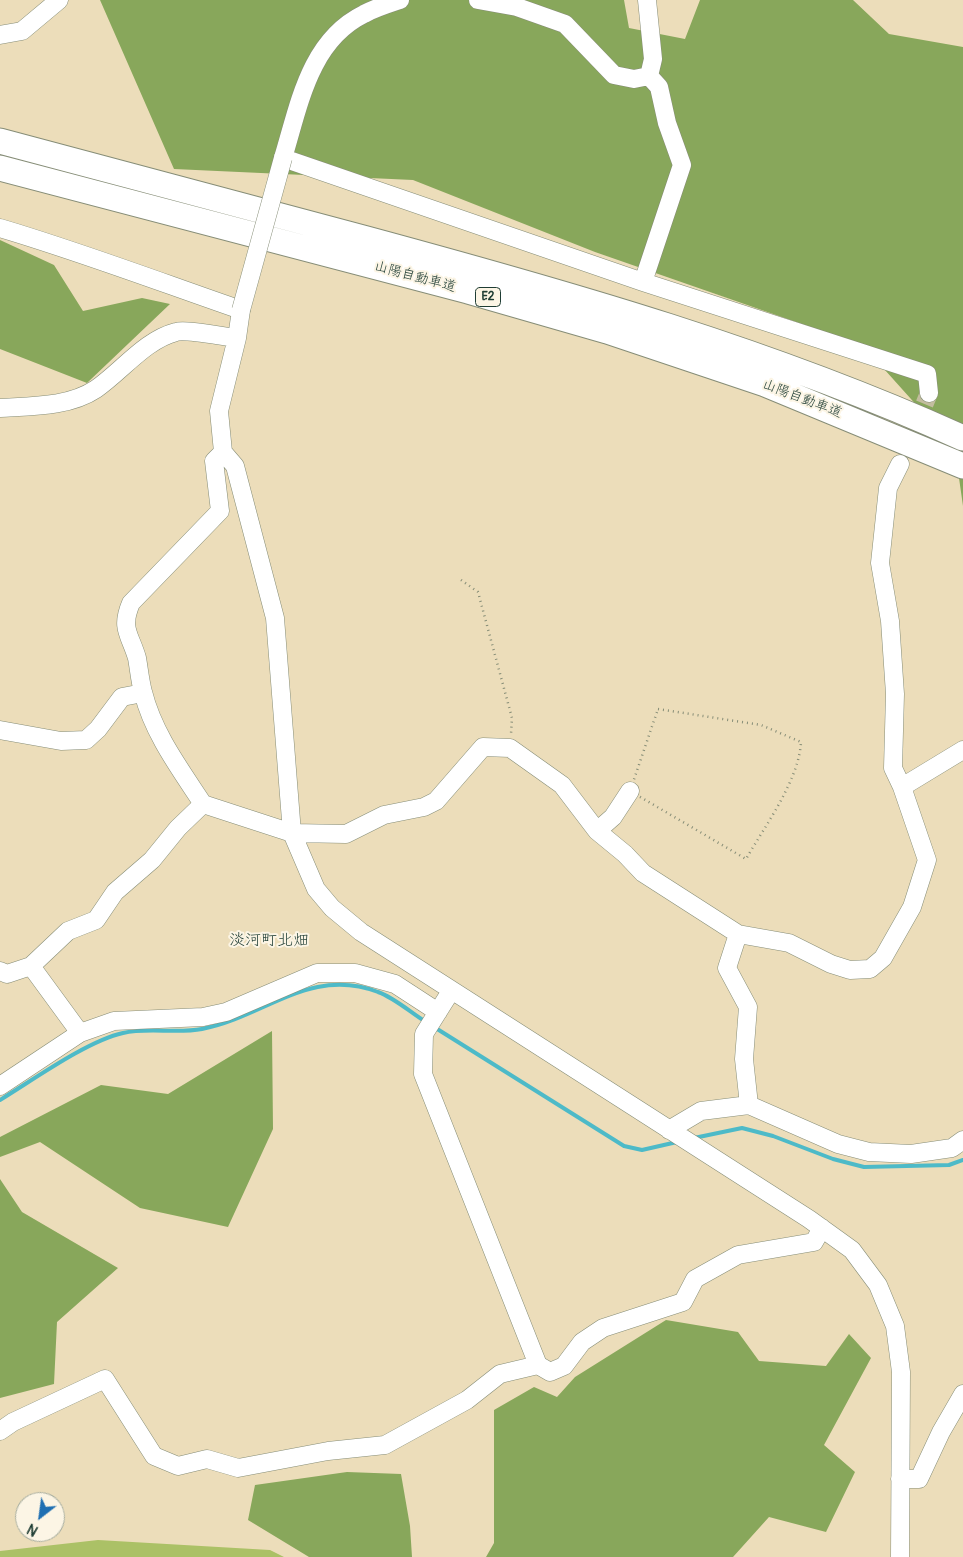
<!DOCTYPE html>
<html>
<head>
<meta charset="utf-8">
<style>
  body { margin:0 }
  #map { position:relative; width:963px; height:1557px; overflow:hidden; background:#ecddba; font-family:Pangolin,sans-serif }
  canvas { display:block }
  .north { position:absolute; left:15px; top:1492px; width:50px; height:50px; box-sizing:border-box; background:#fcf5e5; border:1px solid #a4ab9e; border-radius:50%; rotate:210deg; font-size:14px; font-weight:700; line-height:20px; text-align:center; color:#1f3d34 }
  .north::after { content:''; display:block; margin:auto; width:18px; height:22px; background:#1f6fb2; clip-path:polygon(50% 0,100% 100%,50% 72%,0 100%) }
</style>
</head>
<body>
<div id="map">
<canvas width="963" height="1557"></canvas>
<div class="north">N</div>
</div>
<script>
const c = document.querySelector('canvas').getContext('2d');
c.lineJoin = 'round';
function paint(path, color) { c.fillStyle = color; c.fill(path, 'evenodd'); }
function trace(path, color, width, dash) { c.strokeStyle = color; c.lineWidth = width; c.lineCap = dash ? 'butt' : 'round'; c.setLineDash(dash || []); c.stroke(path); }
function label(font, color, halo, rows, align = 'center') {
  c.font = font + ' Pangolin,"Klee One",sans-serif'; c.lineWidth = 4; c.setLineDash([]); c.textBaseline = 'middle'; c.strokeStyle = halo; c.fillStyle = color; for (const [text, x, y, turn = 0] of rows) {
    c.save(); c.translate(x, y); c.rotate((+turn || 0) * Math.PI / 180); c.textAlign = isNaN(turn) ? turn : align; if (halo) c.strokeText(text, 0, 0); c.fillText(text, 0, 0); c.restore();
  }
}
const green = new Path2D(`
  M98,1540L270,1550L284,1557H0V1551Z`);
const forest = new Path2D(`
  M100,0H624L629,28L685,39L700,0H853L889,34L963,47V506L958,471L937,428L867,350L822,331L595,252L413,180L174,169Z
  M0,240L54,265L83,311L142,298L170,304L87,383L0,349Z
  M272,1031L273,1129L228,1227L140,1208L40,1142L0,1157V1137L101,1085L168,1094Z
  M0,1179L22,1212L118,1268L57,1322L54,1384L0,1398Z
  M666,1320L738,1332L759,1361L826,1366L849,1334L871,1358L824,1445L855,1472L826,1532L769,1517L733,1557H486L494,1543V1410L534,1387L557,1397L575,1377Z
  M347,1472L401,1474L410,1526L412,1557H309L248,1520L255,1485Z`);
const stream = new Path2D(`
  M434,1027L624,1146L642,1150L677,1142
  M0,1100C33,1080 87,1041 123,1033C148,1027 176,1034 202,1029C265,1017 310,966 378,992C395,998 411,1013 426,1022
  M694,1138L742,1128L773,1136L833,1159L864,1167L949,1165L963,1160`);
const minorTunnel = new Path2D(`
  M904,454L929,393`);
const path = new Path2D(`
  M461,580L478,592L512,718L511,734
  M658,709L761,725L801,742C799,780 765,826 746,859L630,791Z`);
const minor = new Path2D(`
  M400,0C388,4 375,8 364,14C309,41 299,106 283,158L643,282L927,374L929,393
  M478,0L517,7L565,24L614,75L634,79L649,76
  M647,0L653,59L649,76
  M0,35L22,31L59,0
  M0,228C81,252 160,282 241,310L237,338L219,411L223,452L235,466L275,618L292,833L316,889L332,908L361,932L809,1219L852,1250L878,1285L895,1326L901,1372L900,1557
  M643,282L682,165L667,123L659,87L649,76
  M0,408C32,406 69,407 96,389C122,371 145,340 176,332C186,329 224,337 237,338
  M0,730L61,741L86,740L98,729L122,697L143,693
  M902,787L963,750
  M630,791L613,817L597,831L625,854L643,873L738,934L789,943L831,964L850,970L870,969L883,958L912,907L927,860L902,787L893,768L895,694L890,621L880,563L888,488L900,464
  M203,804C180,769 153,733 143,692C140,681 139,669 137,658C130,634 120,629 131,603L220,511L214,461L223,452
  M738,934L727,968L748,1007L744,1059L749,1105
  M31,966L80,1033
  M0,971L7,974L31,966L68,931L96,920L115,892L152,860L178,828L203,804L292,833L346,834L384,815L424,807L436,801L483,747L510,748L562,785L597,831
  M0,1086L80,1033L114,1021L203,1017L226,1012L317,973H355L395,984L438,1012
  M669,1130L701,1111L749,1105L838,1144L869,1152L911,1154L952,1148L963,1140
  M538,1365L550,1372L564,1366L582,1342L603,1328L683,1302L695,1279L738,1255L814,1242L822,1228
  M0,1431L13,1422L105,1379L154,1456L178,1466L207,1459L238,1468L328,1451L385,1445L467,1400L500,1374L538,1365L423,1074L424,1034L451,991
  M900,1479H919L941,1432L963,1394`);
const highway = new Path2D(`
  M0,141C122,174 245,206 367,239C570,294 771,351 963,438
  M0,168L468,291L607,331L765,384L963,466`);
const minorBridge = new Path2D(`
  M241,310L283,158`);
const shields = [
  [488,297,25]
];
const shieldNames = [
  ["E2",488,297]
];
const streetNames = [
  ["山陽自動車道",415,277,15],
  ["山陽自動車道",802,399,21]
];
const quarterNames = [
  ["淡河町北畑",269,941]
];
paint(green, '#abc166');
paint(forest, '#88a75b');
trace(stream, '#4dbac8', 4);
trace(minorTunnel, '#c3bd9f', 18, [18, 9]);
trace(minor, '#868d77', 19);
trace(highway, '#868d77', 27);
trace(path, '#868d77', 2.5, [1, 4]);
trace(minor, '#fff', 18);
trace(highway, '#fff', 25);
trace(minorBridge, '#868d77', 19, []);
trace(minorBridge, '#fff', 18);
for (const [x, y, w] of shields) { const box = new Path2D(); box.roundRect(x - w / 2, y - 9.5, w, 19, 4); c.fillStyle = '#fcf5e5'; c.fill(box); trace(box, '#1f3d34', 1); }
label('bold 12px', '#1f3d34', null, shieldNames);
label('14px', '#1f3d34', '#fcf5e5', streetNames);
label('16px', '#1f3d34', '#fcf5e5', quarterNames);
</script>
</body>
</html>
